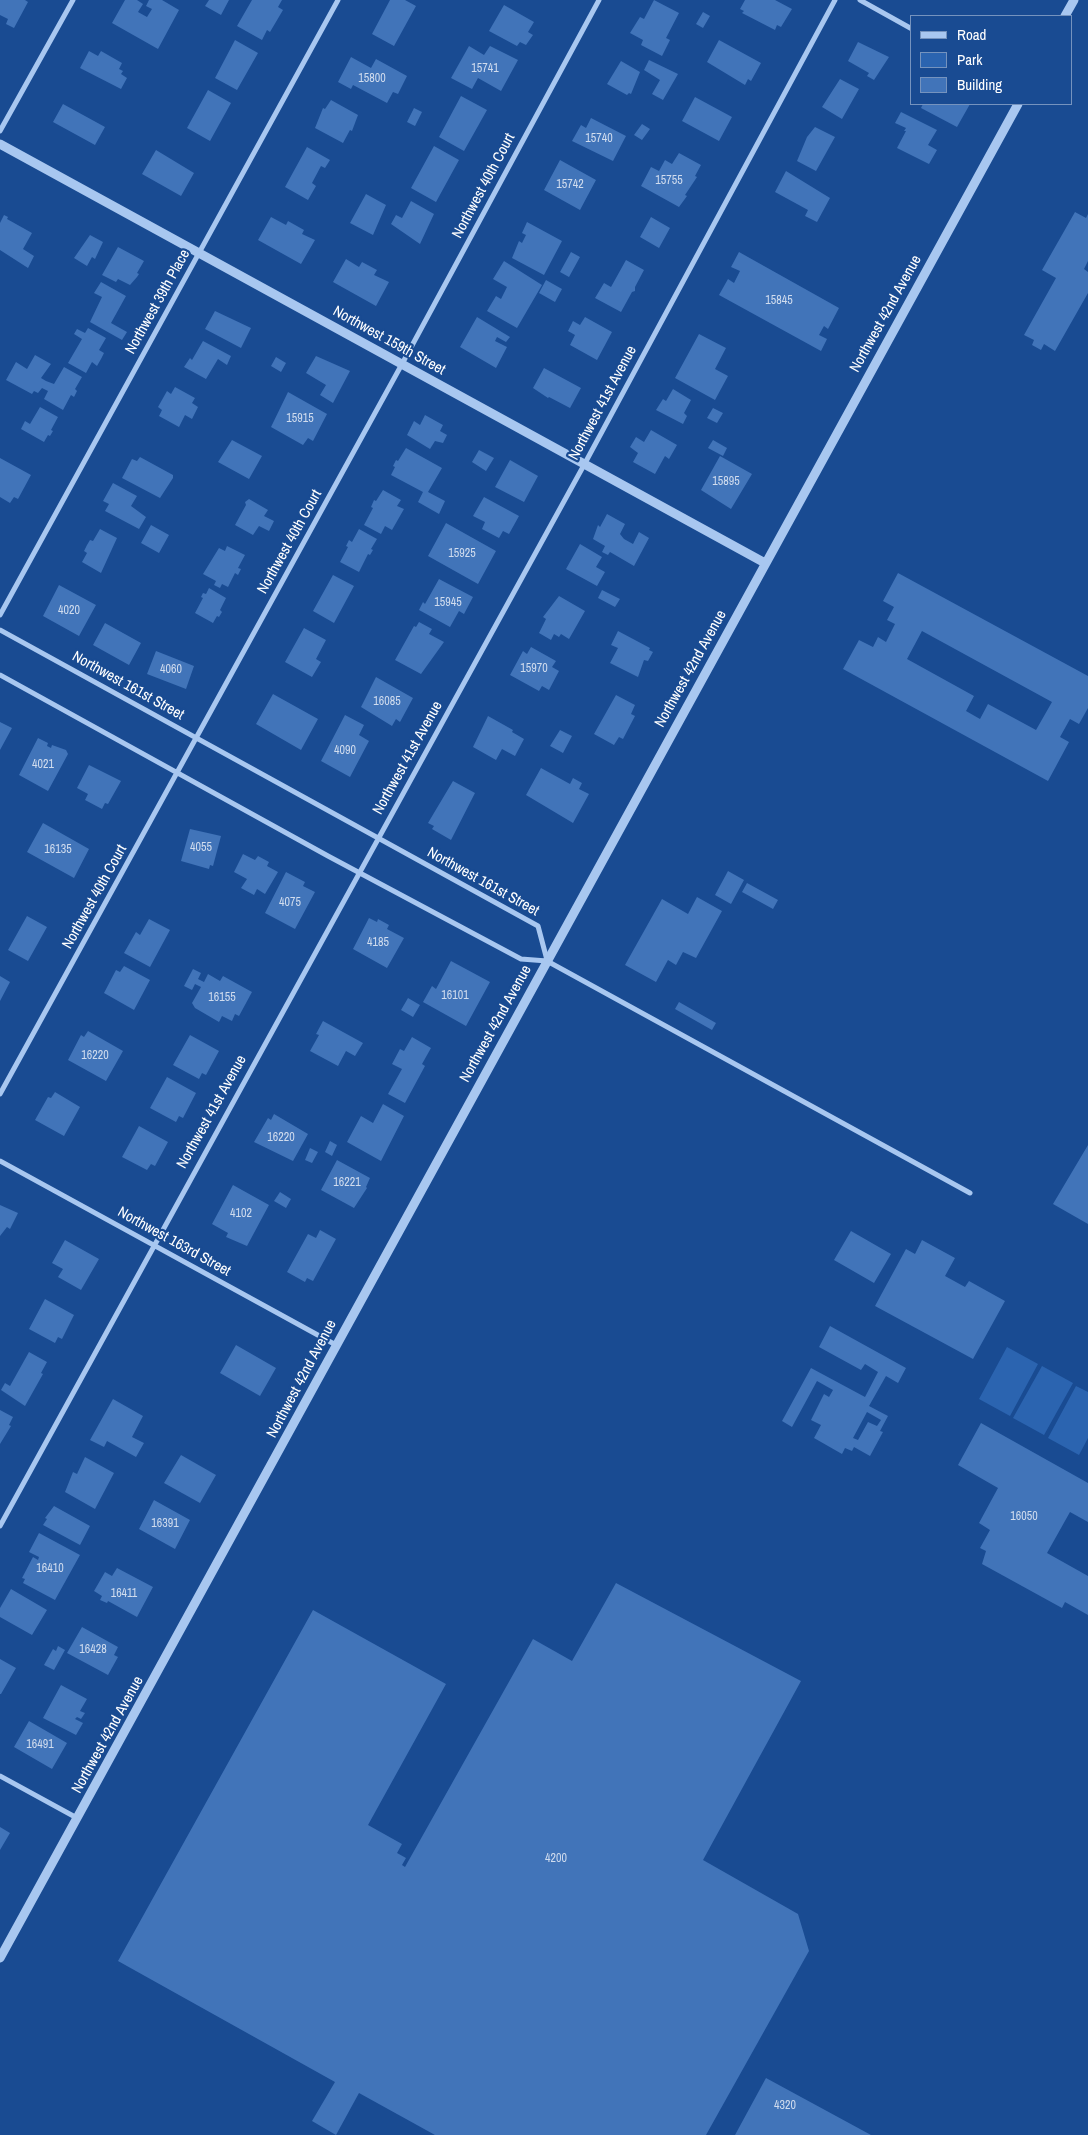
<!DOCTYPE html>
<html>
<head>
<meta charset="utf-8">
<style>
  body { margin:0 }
  #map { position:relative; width:1088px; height:2135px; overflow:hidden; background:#194b92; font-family:"Archivo Narrow",sans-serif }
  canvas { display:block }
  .legend { position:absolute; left:910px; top:15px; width:162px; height:90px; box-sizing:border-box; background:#194b92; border:1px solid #7593be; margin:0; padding:6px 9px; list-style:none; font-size:15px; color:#fff }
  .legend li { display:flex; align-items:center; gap:10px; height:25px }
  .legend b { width:25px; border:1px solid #7593be }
</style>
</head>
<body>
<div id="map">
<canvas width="1088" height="2135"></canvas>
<ul class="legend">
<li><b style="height:6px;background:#a8c7f0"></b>Road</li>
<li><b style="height:14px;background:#2b64b0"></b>Park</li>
<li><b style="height:14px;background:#4174b9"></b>Building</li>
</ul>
</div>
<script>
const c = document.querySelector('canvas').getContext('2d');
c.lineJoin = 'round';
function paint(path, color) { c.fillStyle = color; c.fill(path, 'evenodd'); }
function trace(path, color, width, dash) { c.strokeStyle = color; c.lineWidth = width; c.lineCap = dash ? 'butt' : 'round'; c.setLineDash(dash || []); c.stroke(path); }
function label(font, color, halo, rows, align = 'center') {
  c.font = font + ' "Archivo Narrow",sans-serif'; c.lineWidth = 4.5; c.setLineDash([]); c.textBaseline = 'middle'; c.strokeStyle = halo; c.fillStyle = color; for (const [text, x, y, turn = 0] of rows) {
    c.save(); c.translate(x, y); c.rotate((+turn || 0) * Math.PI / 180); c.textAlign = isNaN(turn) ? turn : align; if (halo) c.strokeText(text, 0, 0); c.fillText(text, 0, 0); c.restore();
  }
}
const green = new Path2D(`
  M1007,1347L1038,1364L1010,1416L979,1399Z
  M1042,1366L1073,1383L1044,1435L1013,1418Z
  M1076,1386L1088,1392V1438L1079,1455L1048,1438Z`);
const building = new Path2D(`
  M0,0H25L28,2L14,28L6,24L8,19L0,15Z
  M125,0H137L143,4L138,12L147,17L152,9L146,6L149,0H162L179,10L158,49L112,23Z
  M209,0H229L221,15L205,6Z
  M252,0H282L278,7L283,10L270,32L267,30L262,40L237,26Z
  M390,0H405L416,6L394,46L372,34Z
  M654,0L679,13L666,38L670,40L662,56L641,45L643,40L630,33L640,17L644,19Z
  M745,0H775L792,9L781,27L777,25L775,30L742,13L744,11L740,9Z
  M504,5L534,22L528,32L533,35L526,45L520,42L517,46L489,31Z
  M703,12L710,16L703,28L696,24Z
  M235,40L258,53L237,90L215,78Z
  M719,40L761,63L751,81L748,79L745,85L707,62Z
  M858,42L889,57L874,80L867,76L869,73L848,61Z
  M469,46L484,55L490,46L518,60L501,91L478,78L472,89L451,78Z
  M89,51L98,56L101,51L122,63L119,69L123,71L121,74L127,78L121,89L80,68Z
  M351,57L371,68L376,59L407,76L398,94L393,92L387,103L353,85L351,89L338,82Z
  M649,60L678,74L663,100L652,94L660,80L644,70Z
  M621,61L640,72L631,94L629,93L627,95L607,84Z
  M840,79L859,89L842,119L822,107Z
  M208,90L231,103L210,141L187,128Z
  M461,96L487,110L464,151L439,137Z
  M695,97L732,117L719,141L682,121Z
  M331,100L358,115L352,131L350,130L343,143L315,128L323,108L325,109Z
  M63,104L105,127L95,145L53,122Z
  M923,104H970L957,127L921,108Z
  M414,108L422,112L415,126L407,122Z
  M901,112L937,130L928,145L937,150L929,164L897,148L906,131H904L906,128L895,123Z
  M591,118L626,136L613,161L572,141L581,125L586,128Z
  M642,124L650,129L642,140L634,135Z
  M815,127L835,137L816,171L797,161L807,137Z
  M434,146L459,160L436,202L411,188Z
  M307,147L330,160L325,168L321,166L312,183L316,186L308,200L285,187Z
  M156,150L194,173L181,196L142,174Z
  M679,153L701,165L695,176L697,177L685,195L687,196L679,207L641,186L651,167L659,171L665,160L672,164Z
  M560,160L596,180L580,210L544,190Z
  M786,171L830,198L817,222L805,216L808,210L775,192Z
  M366,194L386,205L373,235L350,223Z
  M411,201L434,214L420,244L391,224L396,215L402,218Z
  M1075,212L1086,218L1088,214V261L1084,269L1088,272V293L1055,351L1044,344L1041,350L1032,345L1034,340L1024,335L1056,278L1042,270Z
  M4,215L8,217L7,219L32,233L23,249L34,256L28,268L0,250V223Z
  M271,217L286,225L288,221L304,230L302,234L315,240L301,264L258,240Z
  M651,217L670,228L659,248L640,237Z
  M527,222L562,241L544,275L512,258L519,241L522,243L526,235L522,233Z
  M90,235L103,242L95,259L92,257L87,266L74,258Z
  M118,247L144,261L137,273L139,274L137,277L130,285L118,279L116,282L102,275Z
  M571,252L580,257L569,277L560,272Z
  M739,252L839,308L828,329L824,326L819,335L827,339L821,351L719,295L728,279L734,283L740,271L731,267Z
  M346,259L359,267L362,262L377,270L374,275L389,282L376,306L333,282Z
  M626,260L644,270L635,287V291L632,292L621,312L595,298L604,283L611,287Z
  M504,261L542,285L517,328L487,311L496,296L501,299L507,287L493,279Z
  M546,280L562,289L555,302L539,293Z
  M101,282L126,296L111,323L127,332L122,340L90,322L102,297L94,293Z
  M215,311L251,328L241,348L205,329Z
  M477,317L510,337L506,342L497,337L495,341L507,347L496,368L460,347Z
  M585,317L612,332L597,360L570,345L575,335L568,331L573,321L580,325Z
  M88,328L106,338L99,350L104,353L101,359L97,366L92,362L86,373L68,363L82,339L74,334L77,329L85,333Z
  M699,334L726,348L715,369L728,376L715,400L675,378Z
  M203,341L231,356L227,365L218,359L206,379L184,367L190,358L192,360Z
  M35,355L51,364L41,378L46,381L54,384L64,367L82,377L75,389L77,391L74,397L71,395L63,410L44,399L48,391L42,388L38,393L34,391L32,394L6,380L16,362L27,369Z
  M316,356L350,371L333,403L320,395L326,385L306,373Z
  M276,357L286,363L281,372L271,366Z
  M544,368L581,388L570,408L549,397L548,398L533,388Z
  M175,387L195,398L192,403L198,407L192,419L185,415L179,427L159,416L162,410L158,407L167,391L171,394Z
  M673,389L691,400L684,413L687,416L683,424L656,410L663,399L666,401Z
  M288,392L327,414L313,441L308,438L303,445L271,427Z
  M40,407L58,417L51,430L53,431L50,436L48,435L44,442L21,429L25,421L30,424Z
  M713,408L723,413L717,423L707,418Z
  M425,415L443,425L440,431L447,435L443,443L435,441L430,449L407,435L414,421L420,425Z
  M651,430L677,445L669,459L665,456L655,474L633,462L638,453L630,447L636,437L644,442Z
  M232,440L262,456L249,479L218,462Z
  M713,440L727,448L723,456L708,448Z
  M406,448L442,468L428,492L445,501L439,514L418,502L423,492L391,475L395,467L393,466L396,460L398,461Z
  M479,450L494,458L486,471L472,462Z
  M720,456L752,474L731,509L701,490Z
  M140,457L173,475V478L160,498L122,478L132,459L137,461Z
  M0,458L31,475L18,499L14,497L10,503L0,497Z
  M510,460L538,476L524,502L495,487Z
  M113,483L137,496L131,506L146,517L139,529L105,511L109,504L103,501Z
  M383,490L401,500L397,506L404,509L392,530L385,526L381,534L364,525L373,508L371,507L374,500L376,501Z
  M484,497L519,516L509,534L503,531L499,538L482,529L485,522L473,516Z
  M249,499L268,510L264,516L274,521L269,531L259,526L253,535L235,525L246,505L245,502Z
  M607,514L625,524L620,534L624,539L633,544L639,532L649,538L634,566L610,552L608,555L602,552L605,546L593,539L598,525L600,527Z
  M446,523L496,551L478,584L428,556Z
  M151,525L169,535L159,553L141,543Z
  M100,529L117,538L101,573L82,562L87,553L84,551L87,545L90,540L93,541Z
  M359,529L377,539L371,549L373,550L370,555L368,554L359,572L340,562L348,547L346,546L349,540L352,542Z
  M580,544L602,557L596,567L605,572L597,586L566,569Z
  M227,546L245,555L238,568L241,569L238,575L235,573L228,587L222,584L220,588L214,585L216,581L203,574L219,548L225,551Z
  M898,573L1088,676V708L1079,724L1070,719L1060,737L1069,742L1048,781L843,669L859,640L873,647L878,637L886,642L895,624L887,620L894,607L883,601ZM922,631L1052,702L1036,730L988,704L980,719L966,711L974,696L907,659Z
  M333,575L354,586L334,623L313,611Z
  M439,579L473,597L464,614L459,611L450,627L419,610L423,602L425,604Z
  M59,585L96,605L79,636L43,616Z
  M209,588L226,598L220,610L222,612L219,617L217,616L213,623L195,613L203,598L201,597L203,593L206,594Z
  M602,590L620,599L615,607L598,598Z
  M559,596L585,611L569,639L561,634L559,637L554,634L551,640L539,633L546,619L543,617Z
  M419,622L432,629L429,634L444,642L421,674L395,660L414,626L416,627Z
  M105,623L141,643L129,665L93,645Z
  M304,628L326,640L316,659L321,662L312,677L285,662Z
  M618,631L650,648L649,650L653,652L648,661L644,660L638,677L610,663L618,648L611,645Z
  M531,647L556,661L552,667L559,671L549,690L542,686L539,691L510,675L523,651L527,654Z
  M156,651L194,666L186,689L147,674Z
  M376,677L413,698L400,722L396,719L392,726L361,707Z
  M273,694L318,719L301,750L256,724Z
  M616,695L635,705L631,714L635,716L623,739L619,737L614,745L594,734Z
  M345,715L364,725L359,735L369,741L350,777L321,761Z
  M488,716L513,730L512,732L524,739L515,756L502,749L496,760L473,747Z
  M0,722L12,728L0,750Z
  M560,730L572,736L563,753L550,746Z
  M38,738L48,743L47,746L51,748L52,745L66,750L68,754L48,791L19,775Z
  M89,765L121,781L108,804L105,803L102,809L85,800L88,794L77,788Z
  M541,768L570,784L573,778L582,783L579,789L589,794L573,823L526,795Z
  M453,781L475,793L451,840L432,829L434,826L428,823Z
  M43,823L89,849L74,878L27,852Z
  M190,829L221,836L213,866L210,865L209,869L181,861Z
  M243,854L255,860L258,856L269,862L267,866L278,872L265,894L257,889L254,895L241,888L247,879L234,872Z
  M728,871L744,880L731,904L715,895Z
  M286,872L305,882L303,886L315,892L295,929L265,913Z
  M747,883L778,900L773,909L742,892Z
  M697,897L722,911L696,958L683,952L676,965L668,960L656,982L625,965L662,899L688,914Z
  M27,916L47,927L28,961L8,950Z
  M369,918L377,922L378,919L389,925L387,929L404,938L387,968L353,949Z
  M149,919L170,930L150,967L124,953L136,932L140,935Z
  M451,961L490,982L466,1026L423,1002L432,986L436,989Z
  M124,966L150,980L134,1010L104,993L116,970L120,972Z
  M193,969L201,973L198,979L204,982L208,974L220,981L223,976L252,992L239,1016L235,1014L232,1021L222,1016L219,1022L195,1008L192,1003L201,987L195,984L192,990L184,986Z
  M0,976L10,982L0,1001Z
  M408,998L420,1005L413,1017L401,1010Z
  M679,1002L716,1023L712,1030L675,1009Z
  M323,1021L363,1043L355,1056L346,1051L338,1066L310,1051L319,1035L316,1034Z
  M88,1031L123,1051L106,1081L68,1060L81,1035L84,1037Z
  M190,1035L219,1051L206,1075L202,1073L199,1079L173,1065Z
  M412,1037L431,1048L422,1064L425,1066L405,1103L388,1094L402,1069L392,1064L400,1049L404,1051Z
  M167,1077L196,1093L183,1118L179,1116L176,1122L150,1108Z
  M55,1092L80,1107L64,1136L35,1120L48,1097L51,1098Z
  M383,1104L404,1116L381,1161L347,1142L361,1116L373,1123Z
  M274,1114L308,1134L293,1161L254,1142L268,1118L271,1120Z
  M139,1126L168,1142L155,1166L151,1164L147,1170L122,1157Z
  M330,1141L337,1145L332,1156L325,1152Z
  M1088,1145V1224L1053,1204Z
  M310,1148L318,1152L312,1163L305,1160Z
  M337,1160L370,1178L366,1187L367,1188L354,1208L321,1190Z
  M233,1185L269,1205L247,1246L226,1237L228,1233L212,1224Z
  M280,1192L291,1199L286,1208L274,1201Z
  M0,1205L18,1213L10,1229L7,1227L0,1236Z
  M320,1230L336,1239L313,1281L307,1278L305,1282L287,1272L308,1234L316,1238Z
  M851,1231L891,1254L874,1283L834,1260Z
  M65,1240L99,1259L81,1290L58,1277L63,1269L52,1263Z
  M922,1240L955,1258L945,1276L965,1287L969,1281L1005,1301L973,1359L875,1306L906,1249L915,1254Z
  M45,1299L74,1315L62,1339L58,1337L55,1343L29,1329Z
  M830,1326L906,1368L898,1383L886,1376L869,1406L888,1416L880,1431L883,1432L870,1456L854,1447L852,1451L845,1448L842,1454L814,1438L821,1425L811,1420L824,1394L829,1397L833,1390L817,1381L792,1427L782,1421L811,1368L865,1397L878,1372L865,1364L861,1370L819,1347ZM867,1412L881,1420L877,1426L868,1422L858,1440L853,1438Z
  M236,1345L276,1368L260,1396L220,1373Z
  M29,1352L47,1362L41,1373L43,1374L25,1406L1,1390L5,1383L10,1386Z
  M113,1399L143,1416L132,1437L144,1443L136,1457L107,1441L104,1447L90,1440Z
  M0,1410L13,1417L9,1425L11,1426L0,1444Z
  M981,1423L1088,1483V1522L1070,1512L1047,1553L1088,1576V1615L1065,1602L1062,1608L982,1564L986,1551L980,1548L990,1530L979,1523L998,1488L958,1465Z
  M181,1455L216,1475L200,1503L164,1483Z
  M85,1457L114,1473L95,1509L65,1492L73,1472L77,1474Z
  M154,1500L190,1520L175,1549L139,1529Z
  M54,1506L90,1526L80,1545L43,1525L47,1519L45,1518Z
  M39,1533L80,1555L55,1600L23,1583L25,1579L22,1578L33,1557L38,1560L39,1557L29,1552Z
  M117,1568L153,1587L137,1617L108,1601L107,1603L100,1600L102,1596L94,1591L105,1572L112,1576Z
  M616,1583L801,1681L703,1860L798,1914L809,1951L706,2135H435L359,2093L336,2135L312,2121L335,2082L118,1961L313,1610L446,1684L368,1825L402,1844L397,1853L406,1858L402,1865L405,1867L533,1639L572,1661Z
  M11,1589L47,1610L32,1635L0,1617V1608Z
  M82,1627L118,1647L114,1655L118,1657L108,1675L67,1653Z
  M58,1646L65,1650L54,1670L44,1665L53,1649L56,1651Z
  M0,1659L16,1668L1,1694H0Z
  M61,1685L87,1699L80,1711L85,1713L81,1719L77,1717L75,1719L83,1723L76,1735L43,1718Z
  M29,1721L67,1743L52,1769L14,1747Z
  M0,1827L10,1833L0,1850Z
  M766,2078L871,2135H735Z`);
const minor = new Path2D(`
  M860,0L912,29
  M0,131L73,0
  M0,615L338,0
  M0,630L538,926L547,960
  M0,675L328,856L521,959L547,961L970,1193
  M0,1094L402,364L599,0
  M0,1161L336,1345
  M0,1526L584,465L835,0
  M0,1776L77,1818`);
const tertiary = new Path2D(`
  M1065,16L1074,0
  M0,144L765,563
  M0,1958L1018,104`);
const numberNames = [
  ["15741",485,69],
  ["15800",372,79],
  ["15740",599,139],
  ["15755",669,181],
  ["15742",570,185],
  ["15845",779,301],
  ["15915",300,419],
  ["15895",726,482],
  ["15925",462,554],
  ["15945",448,603],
  ["4020",69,611],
  ["15970",534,669],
  ["4060",171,670],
  ["16085",387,702],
  ["4090",345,751],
  ["4021",43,765],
  ["4055",201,848],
  ["16135",58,850],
  ["4075",290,903],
  ["4185",378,943],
  ["16101",455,996],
  ["16155",222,998],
  ["16220",95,1056],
  ["16220",281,1138],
  ["16221",347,1183],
  ["4102",241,1214],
  ["16050",1024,1517],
  ["16391",165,1524],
  ["16410",50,1569],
  ["16411",124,1594],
  ["16428",93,1650],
  ["16491",40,1745],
  ["4200",556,1859],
  ["4320",785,2106]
];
const streetNames = [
  ["Northwest 40th Court",484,186,-62],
  ["Northwest 39th Place",158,302,-61],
  ["Northwest 42nd Avenue",886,314,-61],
  ["Northwest 159th Street",389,341,29],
  ["Northwest 41st Avenue",603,403,-62],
  ["Northwest 40th Court",290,542,-61],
  ["Northwest 42nd Avenue",691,669,-61],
  ["Northwest 161st Street",128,686,29],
  ["Northwest 41st Avenue",408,758,-61],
  ["Northwest 161st Street",483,882,29],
  ["Northwest 40th Court",95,897,-61],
  ["Northwest 42nd Avenue",496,1024,-61],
  ["Northwest 41st Avenue",212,1112,-61],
  ["Northwest 163rd Street",174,1242,29],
  ["Northwest 42nd Avenue",302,1379,-62],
  ["Northwest 42nd Avenue",108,1735,-61]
];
paint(green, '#2b64b0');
paint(building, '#4174b9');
trace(minor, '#a8c7f0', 5);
trace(tertiary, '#a8c7f0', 9);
label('12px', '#d0dcee', null, numberNames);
label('15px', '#fff', '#194b92', streetNames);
</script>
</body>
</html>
